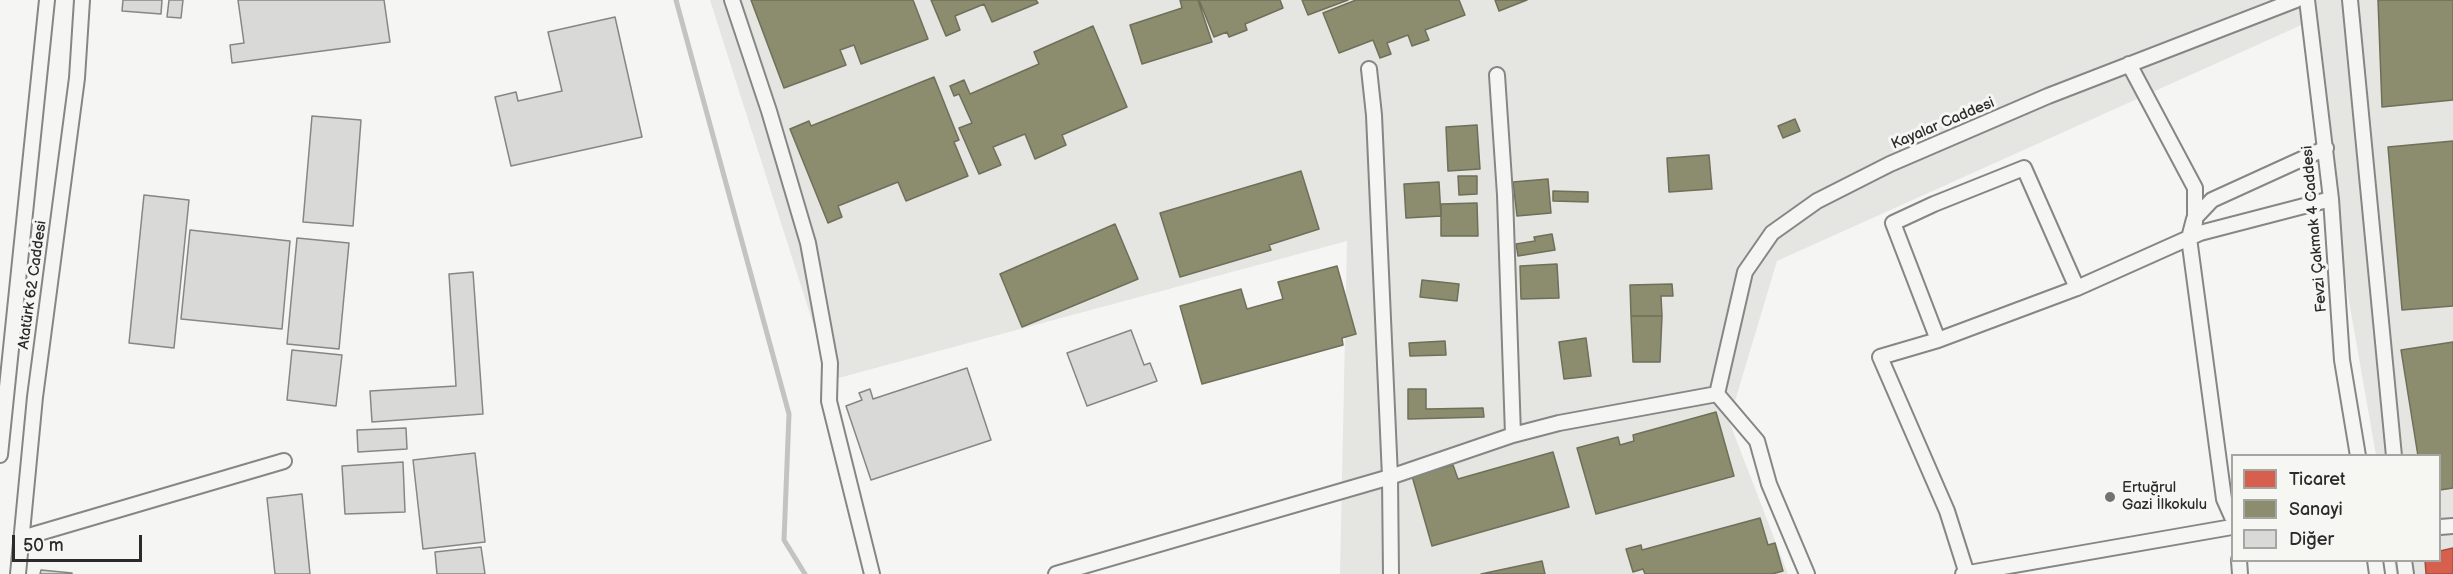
<!DOCTYPE html>
<html>
<head>
<meta charset="utf-8">
<style>
  body { margin:0 }
  #map { position:relative; width:2453px; height:574px; overflow:hidden; background:#f5f5f3; font-family:"Balsamiq Sans",sans-serif }
  canvas { display:block }
  .legend { position:absolute; left:2231px; top:454px; width:210px; height:108px; box-sizing:border-box; background:#f6f6f2; border:2px solid #a5a5a2; margin:0; padding:8px 10px; list-style:none; font-size:18px; color:#2b2b2b }
  .legend li { display:flex; align-items:center; gap:12px; height:30px }
  .legend b { width:30px; border:2px solid #a5a5a2 }
  .scale { position:absolute; left:12px; top:535px; width:130px; height:27px; box-sizing:border-box; border:3px solid #2b2b2b; border-top:0; padding-left:8px; font-size:18px; line-height:21px; white-space:nowrap; color:#2b2b2b; -webkit-text-stroke:4px #f6f6f2; paint-order:stroke }
</style>
</head>
<body>
<div id="map">
<canvas width="2453" height="574"></canvas>
<ul class="legend">
<li><b style="height:16px;background:#d6604d"></b>Ticaret</li>
<li><b style="height:16px;background:#8c8c6e"></b>Sanayi</li>
<li><b style="height:16px;background:#d9d9d8"></b>Diğer</li>
</ul>
<div class="scale">50 m</div>
</div>
<script>
const c = document.querySelector('canvas').getContext('2d');
c.lineJoin = 'round';
function paint(path, color) { c.fillStyle = color; c.fill(path, 'evenodd'); }
function trace(path, color, width, dash) { c.strokeStyle = color; c.lineWidth = width; c.lineCap = dash ? 'butt' : 'round'; c.setLineDash(dash || []); c.stroke(path); }
function label(font, color, halo, rows, align = 'center') {
  c.font = font + ' "Balsamiq Sans",sans-serif'; c.lineWidth = 6; c.setLineDash([]); c.textBaseline = 'middle'; c.strokeStyle = halo; c.fillStyle = color; for (const [text, x, y, turn = 0] of rows) {
    c.save(); c.translate(x, y); c.rotate((+turn || 0) * Math.PI / 180); c.textAlign = isNaN(turn) ? turn : align; if (halo) c.strokeText(text, 0, 0); c.fillText(text, 0, 0); c.restore();
  }
}
const built = new Path2D(`
  M710,0H2453V574H2396L2394,561L2440,560V456L2376,455L2331,199L2306,23L1777,261L1729,421L1788,574H1340L1347,241L831,380Z`);
const shops = new Path2D(`
  M2453,548V574H2426L2425,560H2440V551Z`);
const industry = new Path2D(`
  M751,0H913L928,39L861,64L854,45L840,50L846,65L784,88Z
  M931,0H1036L1038,3L992,22L984,4L955,16L960,30L946,36Z
  M1180,0H1198L1212,42L1142,64L1130,25L1182,8Z
  M1199,0H1280L1283,8L1245,24L1247,30L1229,37L1227,32L1214,37Z
  M1302,0H1348L1308,15Z
  M1356,0H1459L1465,15L1425,30L1429,40L1412,46L1408,35L1387,43L1391,54L1380,58L1373,40L1339,53L1323,13Z
  M1495,0H1527L1499,11Z
  M2378,0H2453V100L2382,107Z
  M1093,26L1127,107L1062,135L1066,145L1035,159L1025,134L993,147L1001,165L979,174L959,128L972,123L959,94L954,96L950,86L964,80L970,94L1039,64L1034,52Z
  M934,77L959,140L954,142L968,176L906,201L898,182L838,206L842,217L828,223L790,129L809,121L811,126Z
  M1795,119L1800,131L1783,138L1778,126Z
  M1477,125L1480,169L1448,171L1446,127Z
  M2453,141V306L2402,310L2388,147Z
  M1709,155L1712,189L1669,192L1667,158Z
  M1301,171L1319,229L1269,245L1271,250L1180,277L1160,213Z
  M1458,176H1477V194L1459,195Z
  M1548,179L1551,213L1517,216L1513,182Z
  M1439,182L1441,216L1406,218L1404,184Z
  M1553,191L1588,192V202L1553,201Z
  M1477,203L1478,236H1441V204Z
  M1115,224L1138,279L1022,327L1000,274Z
  M1552,234L1555,250L1518,256L1516,244L1535,241L1534,237Z
  M1557,264L1559,298L1521,299L1520,266Z
  M1337,266L1356,334L1342,338L1343,345L1202,384L1180,306L1241,289L1247,309L1283,299L1278,282Z
  M1422,280L1459,284L1457,301L1420,297Z
  M1672,284L1673,296H1661L1662,316H1631L1630,285Z
  M1631,316H1662L1660,362H1633Z
  M1586,338L1591,376L1564,379L1559,342Z
  M1445,341L1446,355L1410,356L1409,343Z
  M2453,342V488L2440,490V456H2418L2401,350Z
  M1408,389H1426V409L1483,408L1484,417L1408,419Z
  M1716,412L1734,476L1596,514L1577,448L1618,437L1620,445L1634,441L1633,435Z
  M1553,452L1569,507L1432,546L1412,476L1453,465L1458,479Z
  M1760,518L1768,545L1775,543L1783,571L1772,574H1645L1643,569L1633,572L1626,549L1641,545L1642,550Z
  M1542,561L1545,574H1481Z`);
const stream = new Path2D(`
  M676,0L789,414L784,540L805,574`);
const building = new Path2D(`
  M123,0H162L161,14L122,11Z
  M169,0H183L181,18L167,17Z
  M238,0H384L390,42L232,63L230,45L244,43Z
  M615,17L642,137L511,166L495,97L516,92L518,101L562,91L548,32Z
  M312,116L361,120L353,226L303,222Z
  M144,195L189,200L174,348L129,343Z
  M190,230L290,241L282,329L181,319Z
  M297,238L349,243L339,349L287,344Z
  M473,272L483,414L372,422L370,391L456,386L449,274Z
  M1131,330L1144,365L1150,363L1157,381L1087,406L1067,353Z
  M292,350L342,355L336,406L287,400Z
  M967,368L991,440L871,480L846,406L862,400L859,393L870,389L873,399Z
  M406,428L407,449L358,452L357,430Z
  M475,453L485,542L423,549L413,460Z
  M403,462L405,512L345,514L342,466Z
  M302,494L310,574H275L267,498Z
  M481,547L485,574H437L435,552Z
  M41,570L72,573V574H40Z`);
const minor = new Path2D(`
  M732,0L769,111L808,243L830,363L829,401L872,574
  M2307,0L2331,199L2342,360L2358,456
  M2350,0L2394,456
  M2129,64L2195,188V223
  M1369,69L1374,115L1390,477L1391,574
  M1497,75L1505,195L1513,435
  M1938,340L1893,223L1934,204L2024,168L2077,288
  M1717,394L1745,272L1772,233L1817,201L1890,164L2048,96L2296,0
  M1717,394L1757,441L1769,484L1807,574
  M0,455L47,0
  M2232,517L2224,499L2189,238L2194,219L2212,200L2326,148
  M2440,527L2453,526
  M22,538L284,461
  M2239,560L2240,574
  M2375,560L2377,574
  M2404,560L2406,574
  M18,574L35,397L77,78L82,0
  M1056,574L1390,477L1513,435L1559,423L1717,394
  M1963,574L2232,527
  M1967,574L1947,511L1880,357L1938,340L2077,288L2200,233L2331,199`);
const markers = [
  [2110,497,6,"#727271"]
];
const streetNames = [
  ["Kayalar Caddesi",1943,124,-23],
  ["Fevzi Çakmak 4 Caddesi",2315,229,-95],
  ["Atatürk 62 Caddesi",33,285,-82]
];
const poiNames = [
  ["Ertuğrul",2122,488],
  ["Gazi İlkokulu",2122,505]
];
paint(built, '#e5e5e2');
paint(shops, '#d6604d');
trace(shops, '#a35043', 1.5);
paint(industry, '#8c8c6e');
trace(industry, '#6f6f5a', 1.5);
trace(stream, '#c3c3c1', 5);
paint(building, '#d9d9d8');
trace(building, '#868685', 1.5);
trace(minor, '#868685', 18);
trace(minor, '#f5f5f3', 14);
for (const [x, y, r, color] of markers) { const dot = new Path2D(); dot.arc(x, y, r, 0, 2 * Math.PI); c.fillStyle = color; c.fill(dot); trace(dot, '#f6f6f2', 2); }
label('15px', '#2b2b2b', '#f6f6f2', streetNames);
label('15px', '#2b2b2b', '#f6f6f2', poiNames, 'left');
</script>
</body>
</html>
